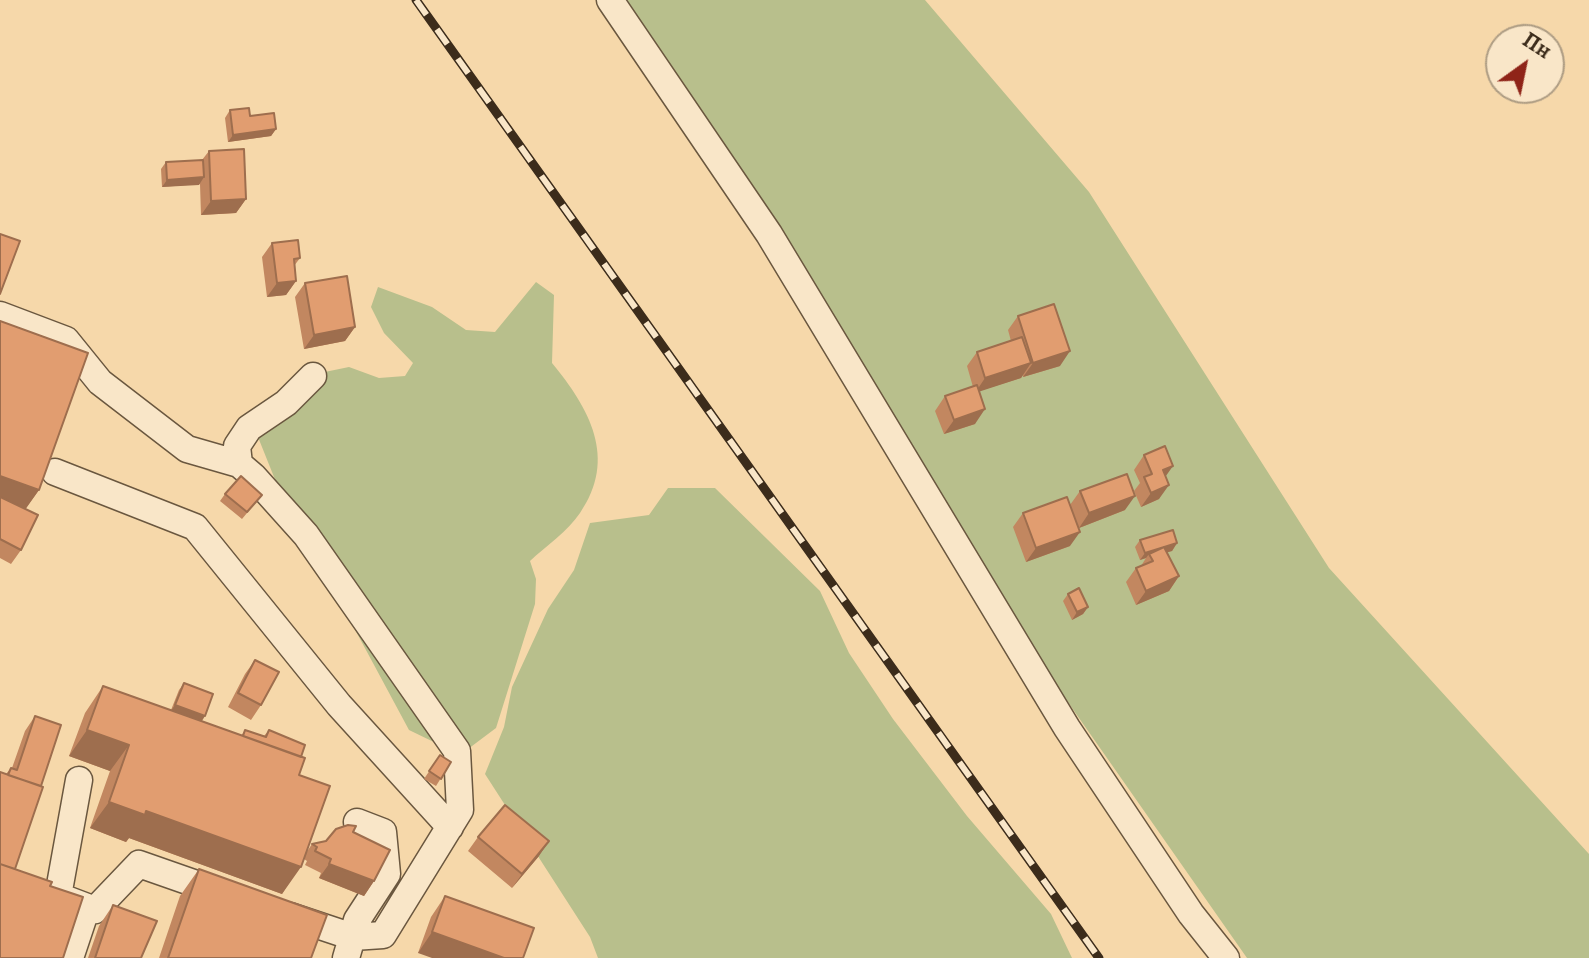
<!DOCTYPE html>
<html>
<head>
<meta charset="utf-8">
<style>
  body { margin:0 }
  #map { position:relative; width:1589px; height:958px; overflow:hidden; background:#f6d8aa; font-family:Alegreya,serif }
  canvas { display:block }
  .north { position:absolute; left:1485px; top:24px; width:80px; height:80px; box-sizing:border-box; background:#f9e6c8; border:2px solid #ad9c83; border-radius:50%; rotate:33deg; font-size:22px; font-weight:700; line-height:32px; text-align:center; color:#3c2c1b }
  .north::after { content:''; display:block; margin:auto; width:28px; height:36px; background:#8f2418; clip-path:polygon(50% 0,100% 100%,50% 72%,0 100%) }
</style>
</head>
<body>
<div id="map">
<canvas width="1589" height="958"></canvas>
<div class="north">Пн</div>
</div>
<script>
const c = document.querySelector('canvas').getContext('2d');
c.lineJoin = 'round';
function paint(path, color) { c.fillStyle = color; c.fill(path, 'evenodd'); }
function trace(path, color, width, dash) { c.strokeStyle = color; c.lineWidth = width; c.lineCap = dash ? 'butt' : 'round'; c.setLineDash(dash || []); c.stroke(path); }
const green = new Path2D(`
  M627,0H925L1089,192L1329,568L1589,854V958H1247L1016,628Z
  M536,282L554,295L552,363C589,408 618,458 580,513C568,531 546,546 530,561L536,579L535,604L496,728L468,749L440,745L409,730L352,624L337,585L300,542L256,432L315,374L349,367L379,378L405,376L413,363L384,333L371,307L378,287L432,307L466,330L495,332Z
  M668,488H715L820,591L849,653L893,719L967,816L1051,914L1072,958H598L590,937L485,774L504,727L512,687L548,609L574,570L590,523L649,515Z`);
const minor = new Path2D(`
  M610,0L769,234L1067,728L1191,914L1226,958
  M0,315L66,340L100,382L187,449L239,464L253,476L306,535L457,751L460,810L383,935L353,937L290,916
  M239,464L237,446L249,428L286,403L313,376
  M55,472L195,527L339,705L450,827
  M79,780L58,896L95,910L139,864L222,893
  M70,958L87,907
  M346,958L357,920L387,874L383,832L357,822`);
const rail = new Path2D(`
  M416,0L1099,958`);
const wall = new Path2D(`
  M230,110L250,116L276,129L271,136L228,142L225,118Z
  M209,151L246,199L236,213L201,215L200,184L162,187L161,169L166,162L202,160Z
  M272,243L300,258L294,266L296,281L286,295L267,297L262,257Z
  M305,283L355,327L345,341L304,349L295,297Z
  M1018,316L1060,366L1023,377V375L1021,378L979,391L975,424L944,434L935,411L945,396L973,387L967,366L977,352L1011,341L1008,330Z
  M0,321L39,490L25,509L21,550L11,564L0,558Z
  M1144,455L1165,476L1159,499L1141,507L1134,491L1140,483L1134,470Z
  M1080,491L1125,510L1079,528L1070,505Z
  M225,494L262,495L242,519L220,501Z
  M1023,513L1070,546L1026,562L1013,527Z
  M1140,540L1177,543L1172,551L1167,552L1179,576L1169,591L1136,605L1126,582L1136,568L1141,566L1146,558L1140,560L1135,547Z
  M1068,594L1088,607L1083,614L1072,620L1063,601Z
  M255,660L261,705L251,720L228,707L245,674Z
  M184,683L202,721L241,736L245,730L264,736L269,730L301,757L299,775L306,853L312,844L326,841L353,832L374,881L364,896L319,878L321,873L305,865L307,861L304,859L282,894L129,838L126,842L90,828L110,771L69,756L85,713L103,686L171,710L179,690Z
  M35,716L41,786L15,869L0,958L6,774L11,768H12L25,731Z
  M440,755L451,762L436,786L424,779Z
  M478,837L539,856L512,888L468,851Z
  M199,869L311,958H159L180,896Z
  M445,896L523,958L418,953L431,917Z
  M113,905L141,958H88L99,926Z`);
const shadedWall = new Path2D(`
  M276,129L271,136L228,142L233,135Z
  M204,177L199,185L162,187L167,180Z
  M246,199L236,213L201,215L211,201Z
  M296,281L286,295L267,297L277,283Z
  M355,327L345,341L304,349L314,335Z
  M1070,351L1060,366L1023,377L1033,363Z
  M1031,363L1021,378L975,393L985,378Z
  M985,409L975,424L944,434L954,420Z
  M1173,466L1163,480V470Z
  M0,476L39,490L20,517L0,510Z
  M1169,485L1159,499L1141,507L1151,493Z
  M1135,496L1125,510L1079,528L1089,513Z
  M1080,532L1070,546L1026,562L1036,548Z
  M1177,543L1172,551L1151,557L1149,554L1146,558L1140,560L1145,553Z
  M1179,576L1169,591L1136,605L1146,591Z
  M1088,607L1083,614L1072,620L1077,612Z
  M175,705L205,716L200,724L170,712Z
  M87,730L129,745L110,771L69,756Z
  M109,802L146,811L301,867L282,894L129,838L126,842L90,828Z
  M549,841L539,856L512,888L522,874Z
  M329,864L374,881L364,896L319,878Z
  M432,932L504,958H432L418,953Z`);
const building = new Path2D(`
  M249,108L250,116L274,113L276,129L233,135L230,110Z
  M244,149L246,199L211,201L209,151Z
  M203,160L204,177L167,180L166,162Z
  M0,234L20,241L0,294Z
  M298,240L300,258L294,259L296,281L277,283L272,243Z
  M347,276L355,327L314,335L305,283Z
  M1054,304L1070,351L1033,363L1018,316Z
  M0,321L88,353L39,490L0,476Z
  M1022,337L1031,363L985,378L977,352Z
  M977,385L985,409L954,420L945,396Z
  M1165,446L1173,466L1163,470L1169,485L1151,493L1144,477L1152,474L1144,455Z
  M1127,474L1135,496L1089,513L1080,491Z
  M241,476L262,495L247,512L225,494Z
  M0,497L38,515L21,550L0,539Z
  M1067,497L1080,532L1036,548L1023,513Z
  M1173,530L1177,543L1145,553L1140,540Z
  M1164,547L1179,576L1146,591L1136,568L1153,561L1149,554Z
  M1079,588L1088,607L1077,612L1068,594Z
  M255,660L279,672L261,705L238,693Z
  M184,683L213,694L205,716L175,705Z
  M103,686L305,758L299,775L330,786L301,867L146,811L145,815L109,802L129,745L87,730Z
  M35,716L61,725L41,786L8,775L11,768L17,770Z
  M245,730L266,737L269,730L305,745L301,757L243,736Z
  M440,755L451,762L441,779L429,771Z
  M0,772L43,787L15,869L0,864Z
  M505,805L549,841L522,874L478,837Z
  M348,825L356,826L353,832L390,850L374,881L329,864L331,859L315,851L317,847L312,844L326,841L336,829Z
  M0,864L52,882L50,886L83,897L63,958H0Z
  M199,869L327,915L311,958H168Z
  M445,896L534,928L523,958H504L432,932Z
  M113,905L157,921L141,958H95Z`);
paint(green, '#b8bf8c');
trace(minor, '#6a573f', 29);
trace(minor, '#f9e6c8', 26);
trace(rail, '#3c2c1b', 9);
trace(rail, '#f9e6c8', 6, [18]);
paint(wall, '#c28760');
paint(shadedWall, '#9e6e4e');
paint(building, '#e19d70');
trace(building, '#9e6e4e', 2);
</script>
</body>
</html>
